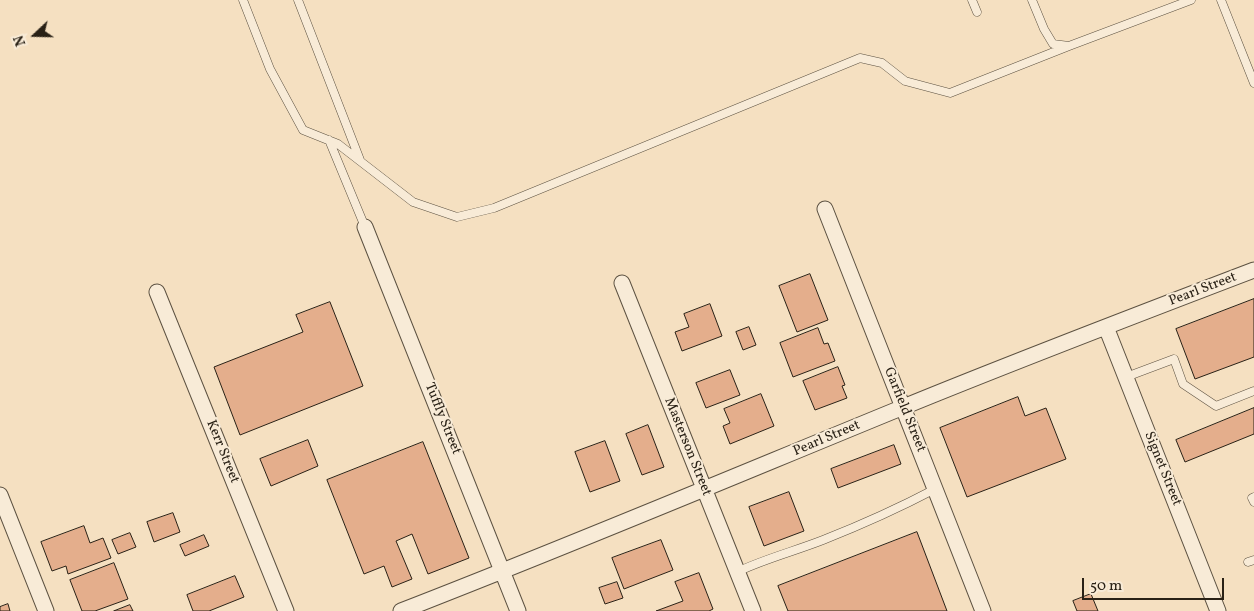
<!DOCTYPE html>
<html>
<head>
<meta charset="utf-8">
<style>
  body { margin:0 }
  #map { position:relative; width:1254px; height:611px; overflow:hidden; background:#f5e0c1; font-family:Vollkorn,serif }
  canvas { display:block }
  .north { position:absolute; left:10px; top:10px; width:50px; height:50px; -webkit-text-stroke:4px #f8ebd7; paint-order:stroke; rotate:249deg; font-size:14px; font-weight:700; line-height:20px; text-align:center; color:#292116 }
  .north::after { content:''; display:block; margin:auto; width:18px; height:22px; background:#292116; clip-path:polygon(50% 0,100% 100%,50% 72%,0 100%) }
  .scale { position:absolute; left:1082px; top:578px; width:142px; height:22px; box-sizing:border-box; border:2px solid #292116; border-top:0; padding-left:6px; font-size:15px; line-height:18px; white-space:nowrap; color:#292116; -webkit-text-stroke:4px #f8ebd7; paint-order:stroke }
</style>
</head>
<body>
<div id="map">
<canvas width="1254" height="611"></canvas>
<div class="north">N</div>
<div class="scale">50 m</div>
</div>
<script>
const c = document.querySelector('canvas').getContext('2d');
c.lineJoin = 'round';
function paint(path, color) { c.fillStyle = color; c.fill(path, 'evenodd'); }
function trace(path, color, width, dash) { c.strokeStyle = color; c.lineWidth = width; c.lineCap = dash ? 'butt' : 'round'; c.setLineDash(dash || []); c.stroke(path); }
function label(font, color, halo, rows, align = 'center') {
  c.font = font + ' Vollkorn,serif'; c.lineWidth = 4; c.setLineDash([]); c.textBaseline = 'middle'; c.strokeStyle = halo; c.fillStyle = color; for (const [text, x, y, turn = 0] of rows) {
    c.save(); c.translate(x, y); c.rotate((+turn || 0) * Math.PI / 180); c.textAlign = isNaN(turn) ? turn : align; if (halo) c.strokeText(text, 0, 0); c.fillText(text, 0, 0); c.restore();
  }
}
const building = new Path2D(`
  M810,274L828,320L797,332L779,286Z
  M1254,299V357L1195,379L1176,329Z
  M330,302L363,386L240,435L214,367L303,332L296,315Z
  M710,304L722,336L682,351L675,332L689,327L684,314Z
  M749,327L756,345L743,350L736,332Z
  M818,328L824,344L828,343L835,361L793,377L780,343Z
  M838,367L845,385L842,386L847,398L815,410L803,381Z
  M730,370L740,395L706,408L696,383Z
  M761,394L774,426L730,444L723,426L730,423L724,409Z
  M1018,397L1025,416L1046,408L1066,459L967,497L940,428Z
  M1254,408V434L1185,462L1176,440Z
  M648,425L664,467L642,475L626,434Z
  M308,440L318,466L271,486L260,459Z
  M605,441L620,481L590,492L575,452Z
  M423,442L469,558L428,574L412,534L396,541L412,579L392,587L384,566L364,574L327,480Z
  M894,445L901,464L838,488L831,469Z
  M789,492L804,531L764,546L749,507Z
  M173,513L180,532L154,542L147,522Z
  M84,526L90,543L103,538L111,558L68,574L66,566L52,571L41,542Z
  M917,532L947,611H788L778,586Z
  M130,533L136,547L118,554L112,540Z
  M204,535L209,546L185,556L180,545Z
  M661,540L673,570L624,589L612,558Z
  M114,563L128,599L95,611H82L70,580Z
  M699,573L713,609L709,611H656L683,601L675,582Z
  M235,576L244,597L209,611H193L187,595Z
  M617,582L623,598L605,604L599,588Z
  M1091,594L1098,611H1077L1073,601Z
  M8,604L10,611H0V607Z
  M130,605L133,611H114Z`);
const lane = new Path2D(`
  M243,0L270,69L303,130L338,144L413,202L457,217L494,208L860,58L882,63L905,81L950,93L1069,46
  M298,0L360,160
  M972,0L977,12
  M1032,0L1044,29L1053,44L1069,46L1191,0
  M1221,0L1254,83
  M329,140L365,227
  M1126,377L1174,359L1183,384L1216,406L1254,391
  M1254,497L1252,498L1254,502
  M1248,562L1254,560
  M737,572C764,559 795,551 823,540C861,525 899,508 935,489`);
const street = new Path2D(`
  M825,209L983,611
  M365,227L518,611
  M622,283L753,611
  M157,292L286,611
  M1106,327L1218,611
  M0,495L46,611
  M401,611C569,546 735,476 901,408C1018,360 1136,315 1254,270`);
const streetNames = [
  ["Pearl Street",1203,290,-21],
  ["Garfield Street",904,410,68],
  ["Tuffly Street",442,419,68],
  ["Pearl Street",827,439,-23],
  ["Masterson Street",687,447,68],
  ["Kerr Street",222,452,68],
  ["Signet Street",1162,469,68]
];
paint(building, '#e4ae8c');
trace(building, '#292116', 1);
trace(lane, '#5c5141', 9);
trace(street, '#5c5141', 17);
trace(lane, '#f8ebd7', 8);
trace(street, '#f8ebd7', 15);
label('14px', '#292116', '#f8ebd7', streetNames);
</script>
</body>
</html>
